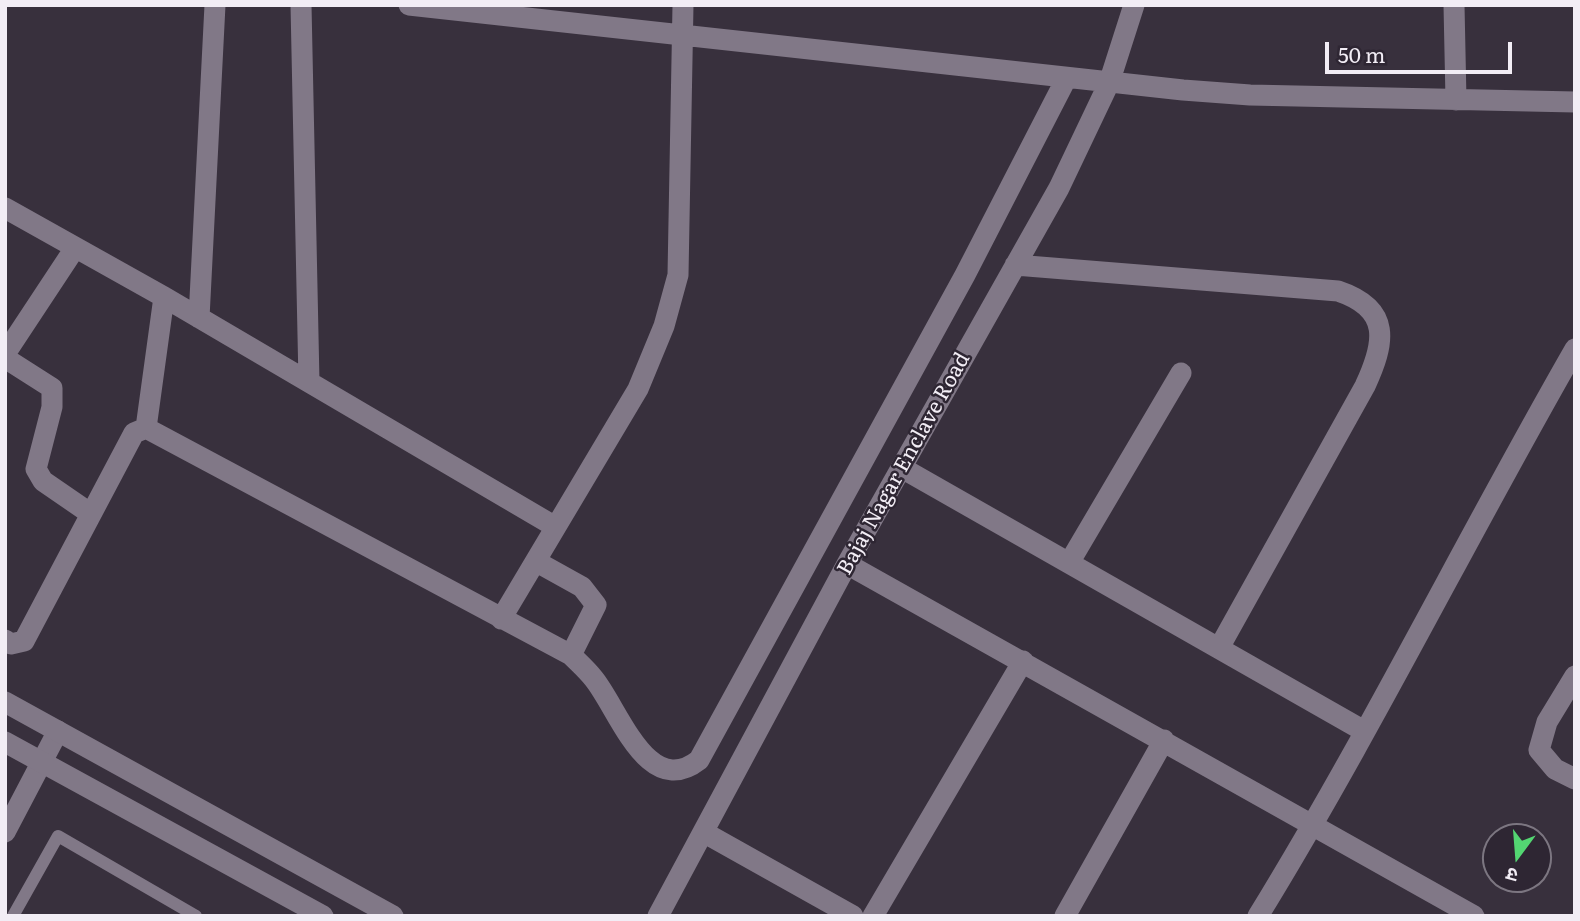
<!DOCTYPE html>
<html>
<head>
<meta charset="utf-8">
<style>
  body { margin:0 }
  #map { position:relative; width:1580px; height:921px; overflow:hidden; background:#38303d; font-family:Literata,"Noto Sans Devanagari",serif }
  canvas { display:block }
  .frame { position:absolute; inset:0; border:7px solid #f2edf5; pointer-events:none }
  .north { position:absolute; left:1482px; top:823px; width:70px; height:70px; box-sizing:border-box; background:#2e2633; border:2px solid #7c7681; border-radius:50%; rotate:196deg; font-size:19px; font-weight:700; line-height:28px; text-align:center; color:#f2edf5 }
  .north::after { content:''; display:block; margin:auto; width:24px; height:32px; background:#53d672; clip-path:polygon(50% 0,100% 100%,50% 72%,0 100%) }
  .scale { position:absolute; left:1325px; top:42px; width:187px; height:32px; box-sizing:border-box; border:4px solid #f2edf5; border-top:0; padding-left:9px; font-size:21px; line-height:24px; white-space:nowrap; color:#f2edf5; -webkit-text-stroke:5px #2e2633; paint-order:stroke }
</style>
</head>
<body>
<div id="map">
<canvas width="1580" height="921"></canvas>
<div class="frame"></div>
<div class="north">उ</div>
<div class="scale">50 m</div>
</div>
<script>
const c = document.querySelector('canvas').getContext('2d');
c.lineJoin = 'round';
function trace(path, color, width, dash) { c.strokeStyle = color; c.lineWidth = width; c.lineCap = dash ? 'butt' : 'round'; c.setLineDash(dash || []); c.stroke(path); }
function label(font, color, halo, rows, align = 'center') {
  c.font = font + ' Literata,serif'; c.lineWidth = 5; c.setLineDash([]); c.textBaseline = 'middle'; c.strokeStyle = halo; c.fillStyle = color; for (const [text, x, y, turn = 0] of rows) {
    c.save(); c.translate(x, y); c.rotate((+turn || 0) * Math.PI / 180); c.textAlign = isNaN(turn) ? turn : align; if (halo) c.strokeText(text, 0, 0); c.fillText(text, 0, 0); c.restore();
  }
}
const lane = new Path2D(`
  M13,916L58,836L196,916`);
const street = new Path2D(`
  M301,5L309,382
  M409,5L1183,90L1250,95L1575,102
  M1454,5L1456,100
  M5,208L164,297L554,526
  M1015,265L1338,291C1392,309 1385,343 1365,386L1219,648
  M199,318L215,5
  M5,354L75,248
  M5,358L52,388V407L36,469L43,481L91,514
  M146,428L164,297
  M902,468L1364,731
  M537,562L582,587L596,605L571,655
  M1069,563L1181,373
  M847,564L1474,916
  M501,619L638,389L664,326L678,275L683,5
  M5,640L11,644L24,641L134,433L146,428L571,655C579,663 587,670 594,679C619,710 648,800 699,760L965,275L1066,79
  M1575,676L1547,722L1539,750L1555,769L1575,779
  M5,832L58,731
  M705,833L853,916
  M658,916L847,564L1059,188L1109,83L1134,5
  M873,916L1023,661
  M1065,916L1164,740
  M1258,916C1371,732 1467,537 1575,349`);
const secondary = new Path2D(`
  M5,702L393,916
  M5,742L323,916`);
const streetNames = [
  ["Bajaj Nagar Enclave Road",904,464,-61]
];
trace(lane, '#817887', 12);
trace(street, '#817887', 21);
trace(secondary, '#817887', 21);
label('21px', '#f2edf5', '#2e2633', streetNames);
</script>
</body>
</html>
